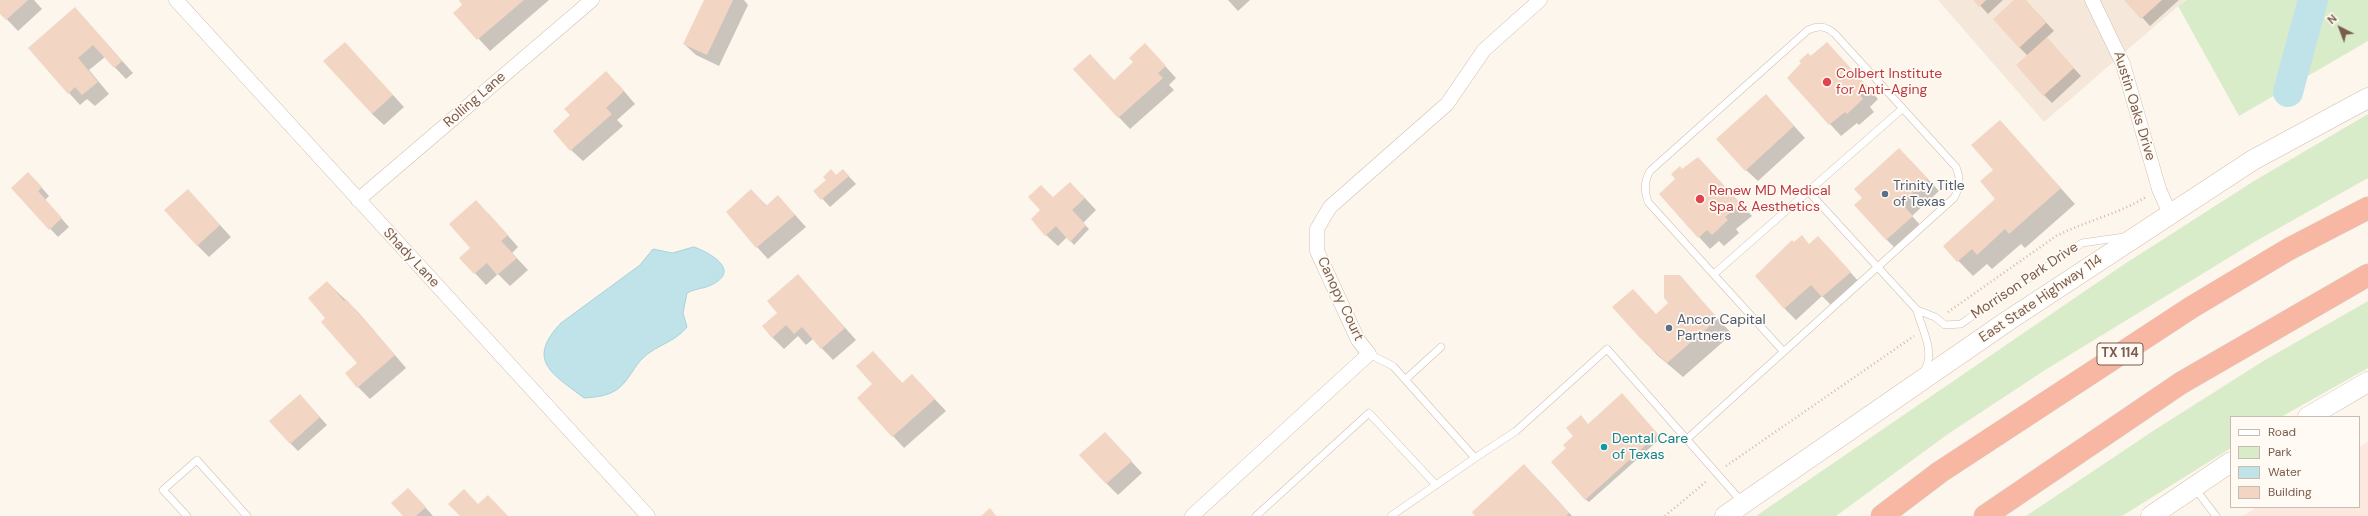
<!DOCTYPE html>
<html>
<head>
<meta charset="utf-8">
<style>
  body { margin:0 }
  #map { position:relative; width:2368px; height:516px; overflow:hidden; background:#fdf6ec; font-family:"DM Sans",sans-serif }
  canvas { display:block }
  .legend { position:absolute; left:2230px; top:416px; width:130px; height:92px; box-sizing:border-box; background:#fffaf3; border:1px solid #cabbb1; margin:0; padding:5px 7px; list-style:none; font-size:12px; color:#7a5c4d }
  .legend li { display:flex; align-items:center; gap:8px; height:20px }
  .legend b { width:20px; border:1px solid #cabbb1 }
  .north { position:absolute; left:2320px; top:8px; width:40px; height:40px; -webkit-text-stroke:3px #fffaf3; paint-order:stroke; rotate:318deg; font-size:11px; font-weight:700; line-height:16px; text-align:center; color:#7a5c4d }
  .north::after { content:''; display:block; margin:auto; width:14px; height:18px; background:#7a5c4d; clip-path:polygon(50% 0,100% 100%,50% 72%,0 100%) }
</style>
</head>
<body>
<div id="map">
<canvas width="2368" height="516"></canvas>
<ul class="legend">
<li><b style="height:5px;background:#fff"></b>Road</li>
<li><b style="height:11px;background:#d8ecc9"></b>Park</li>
<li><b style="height:11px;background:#bfe3e8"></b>Water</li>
<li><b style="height:11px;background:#f3d5c3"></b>Building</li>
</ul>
<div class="north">N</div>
</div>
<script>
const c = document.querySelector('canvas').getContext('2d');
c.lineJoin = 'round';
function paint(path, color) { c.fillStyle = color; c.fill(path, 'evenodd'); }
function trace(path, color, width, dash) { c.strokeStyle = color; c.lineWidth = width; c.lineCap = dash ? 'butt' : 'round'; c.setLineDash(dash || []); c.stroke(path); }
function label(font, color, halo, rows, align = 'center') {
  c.font = font + ' "DM Sans",sans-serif'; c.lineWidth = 3.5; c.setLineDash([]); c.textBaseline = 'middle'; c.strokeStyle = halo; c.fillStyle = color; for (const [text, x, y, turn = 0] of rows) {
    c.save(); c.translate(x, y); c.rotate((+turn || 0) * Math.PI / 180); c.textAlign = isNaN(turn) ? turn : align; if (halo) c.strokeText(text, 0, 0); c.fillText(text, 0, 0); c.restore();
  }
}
const residential = new Path2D(`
  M1938,0H2185L2044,122Z`);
const commercial = new Path2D(`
  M2368,442V516H2242L2257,507H2359V447Z`);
const green = new Path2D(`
  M2186,0H2368V41L2239,116L2178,6Z
  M2368,114V178L2256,241L2045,370L1948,434L1836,516H1756L2123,265L2254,181Z
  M2368,301V368L2281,417H2231V448L2122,516H2026L2156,429L2265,360Z`);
const water = new Path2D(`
  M694,247C709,252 741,270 713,284C705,289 696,288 687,293L683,313L687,327C675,342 657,345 644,357C634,366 629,380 619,388C609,396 597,397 584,398C553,374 525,361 561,323L640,265L653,249L672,253Z`);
const shadow = new Path2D(`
  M0,0H34L42,9L18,31L0,12Z
  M461,0H549L490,51L455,13L463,5Z
  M705,0H744L748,5L719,66L696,55L684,44Z
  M1228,0H1250L1238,11Z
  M1975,0H2003L1988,14Z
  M2015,0H2025L2054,31L2046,38L2081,76L2052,103L2044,95L2028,56L2019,47Z
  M2126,0H2179L2150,26Z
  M86,20L133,73L126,79L105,57L89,70L109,94L95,106L87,99L80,105L69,93Z
  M1827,43L1878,99L1870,107L1874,112L1859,125L1857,123L1841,136L1830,124L1802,63Z
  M356,55L404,107L384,125L372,114Z
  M1156,56L1176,78L1169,85L1174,90L1130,129L1074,70L1114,81Z
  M618,84L635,104L617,120L623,126L583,161L571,150Z
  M1777,107L1805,138L1758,181L1746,170Z
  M2000,121L2075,204L2025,248L2021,244L1992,269L1987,264L1973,276L1944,246L1997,199L1995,170Z
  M1698,158L1752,216L1736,229L1739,233L1724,246L1719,241L1710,249L1699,237L1677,179Z
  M1911,161L1939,191L1912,216L1923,228L1898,251L1886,239Z
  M843,170L856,184L830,207L815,191Z
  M36,181L49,196L45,200L69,227L58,237L12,188Z
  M751,190L767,206L778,196L806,227L768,259L757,247Z
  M1082,195L1096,210L1083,223L1089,229L1074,245L1067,237L1058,246L1046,235L1053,198Z
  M199,202L231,237L209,257L197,245Z
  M488,213L518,247L512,253L528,270L510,286L498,274L486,285L461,258L472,248Z
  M1794,244L1829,249L1861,284L1834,308L1822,296L1796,320L1784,308Z
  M798,275L856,340L833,360L813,339L806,345L798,336L784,349L772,337L779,313Z
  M1679,276L1732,334L1683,377L1657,355L1614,307L1656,315L1669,303Z
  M327,282L358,312L406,368L370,399L358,387V363L327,319Z
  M873,352L903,384L912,375L946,411L904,448L858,398L874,384Z
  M1626,399L1661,438L1589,502L1585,499L1568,448L1574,436Z
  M307,403L327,425L298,451L290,443Z
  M1105,433L1142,473L1118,495L1106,483Z
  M1539,480L1572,516H1476Z
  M416,497L433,516H404Z`);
const river = new Path2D(`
  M2288,92L2313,0`);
const building = new Path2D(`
  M0,0H28L6,20L0,14Z
  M459,0H524L477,40L453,13L462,5Z
  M704,0H733L707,55L683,44Z
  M1973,0H1986L1979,7Z
  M2014,0H2026L2046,23L2019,48L1993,19Z
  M2124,0H2162L2141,19Z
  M75,7L122,61L114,68L93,45L78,58L98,82L82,95L75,87L68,94L28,48Z
  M2047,37L2074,68L2043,96L2016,65Z
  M345,42L393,95L372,114L323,61Z
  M1827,42L1868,87L1859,94L1863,99L1847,114L1845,112L1829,125L1787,78L1801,63L1799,61L1808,53L1811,56Z
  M1145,43L1166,66L1158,73L1163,78L1118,118L1073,69L1090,54L1114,80L1133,62L1129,58Z
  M606,71L624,91L606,108L612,114L570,151L553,131L570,115L564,109Z
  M1766,94L1794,126L1745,171L1716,139Z
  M2000,120L2061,188L2009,234L2005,229L1977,255L1972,249L1957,262L1943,246L1995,199L1980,181L1993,170L1971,145Z
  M1899,148L1928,179L1901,203L1913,216L1886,240L1854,205L1862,198L1854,189Z
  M1698,157L1741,204L1725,217L1728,220L1712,235L1707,230L1698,238L1659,194L1675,179L1671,174L1680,166L1682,169Z
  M831,169L836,175L843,169L849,176L821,200L813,191L826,180L823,177Z
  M28,172L42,187L38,191L62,218L49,230L11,188Z
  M1070,182L1085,198L1072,210L1086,225L1070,242L1056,226L1045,236L1031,219L1040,210L1028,197L1041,185L1053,197Z
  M188,189L220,225L197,246L164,210Z
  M751,189L766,206L778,195L795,215L756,248L726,212Z
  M476,200L508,235L501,241L517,258L497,275L487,263L474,274L459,258L470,248L449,224Z
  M1802,235L1809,244L1818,236L1851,272L1822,297L1811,285L1784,309L1755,276L1792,240L1794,242Z
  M798,274L845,328L821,349L802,327L794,334L786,325L772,338L762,326L777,313L767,301Z
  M1664,275H1680L1718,319L1667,363L1640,338L1612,307L1633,289L1656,314L1668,303L1664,298Z
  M327,281L344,301L346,299L395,355L357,388L345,373L357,363L321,322L325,318L308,298Z
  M873,351L902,383L912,374L935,399L892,437L857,398L872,384L856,366Z
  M1622,393L1658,434L1585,500L1551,462L1566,448L1563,445L1573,436L1566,428L1581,415L1588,424Z
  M300,394L320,417L290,444L269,421Z
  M1105,432L1132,461L1106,484L1079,455Z
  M1524,464L1569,513L1566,516H1475L1472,512Z
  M408,488L426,507L416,516H403L391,503Z
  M464,489L478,504L488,495L508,516H460L448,504Z
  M990,508L996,516H981Z`);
const path = new Path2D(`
  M1948,312L2056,236C2086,221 2118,214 2146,197
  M1726,466L1914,336
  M1665,516L1708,480`);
const service = new Path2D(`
  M1808,191L1917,310L1935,317L1945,325L1961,324L1968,319L2082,243L2124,237
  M1714,274L1902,109
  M1917,310C1922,332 1936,350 1924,372
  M1369,354L1393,366L1475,458L1391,516
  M1406,379L1441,347
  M1687,439L1954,198C1960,187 1961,178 1956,167L1835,34C1826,26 1819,25 1808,30L1650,171C1644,181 1644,191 1648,202L1783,351
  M1475,458L1516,431L1607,349L1742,502
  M2194,487L2216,516
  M187,516L163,490L197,460L247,516
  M1256,516L1369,413L1436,485`);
const minor = new Path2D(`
  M176,0L648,516
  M2092,0L2123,64L2159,189L2170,214
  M358,200L592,0
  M1192,516L1369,354L1358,340L1317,251V229L1330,207L1447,104L1484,50L1540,0`);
const secondary = new Path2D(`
  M2308,417L2368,382
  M1725,516L2009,320L2253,160L2368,98
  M2151,516L2231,462`);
const motorway = new Path2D(`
  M1882,516L1940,472L2192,307L2289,249L2368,208
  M1985,516L2181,383L2368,275`);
const markers = [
  [1827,82,5,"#e0444e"],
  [1885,194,4,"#5c6f8a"],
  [1700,199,5,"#e0444e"],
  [1669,328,4,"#5c6f8a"],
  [1604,447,4,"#0f9aa8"]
];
const shields = [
  [2120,354,46]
];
const shieldNames = [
  ["TX 114",2120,354]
];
const healthNames = [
  ["Colbert Institute",1836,74],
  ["for Anti-Aging",1836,90],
  ["Renew MD Medical",1709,191],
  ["Spa & Aesthetics",1709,207]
];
const streetNames = [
  ["Rolling Lane",475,100,-41],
  ["Austin Oaks Drive",2134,106,73],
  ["Shady Lane",411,258,47],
  ["Morrison Park Drive",2025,281,-34],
  ["Canopy Court",1340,299,65],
  ["East State Highway 114",2041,299,-34]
];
const serviceNames = [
  ["Trinity Title",1893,186],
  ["of Texas",1893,202],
  ["Ancor Capital",1677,320],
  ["Partners",1677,336]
];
const cultureNames = [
  ["Dental Care",1612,439],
  ["of Texas",1612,455]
];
paint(residential, '#f5e8da');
paint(commercial, '#fde8e0');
paint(green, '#d8ecc9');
paint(water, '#bfe3e8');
trace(water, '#a5d3da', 1);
paint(shadow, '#0003');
trace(river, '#bfe3e8', 30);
paint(building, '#f3d5c3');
trace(service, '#d1beb0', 8);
trace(minor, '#d1beb0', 15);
trace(secondary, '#d6c0b0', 21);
trace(motorway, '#dad1cd', 23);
trace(path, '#d9b8a5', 2.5, [1, 3]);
trace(service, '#fff', 7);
trace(minor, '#fff', 14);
trace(secondary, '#fff', 20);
trace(motorway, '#f7b7a3', 22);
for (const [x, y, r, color] of markers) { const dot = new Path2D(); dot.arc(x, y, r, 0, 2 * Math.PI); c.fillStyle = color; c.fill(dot); trace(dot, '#fffaf3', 1.5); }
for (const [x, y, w] of shields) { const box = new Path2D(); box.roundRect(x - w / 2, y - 11, w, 22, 3); c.fillStyle = '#fffaf3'; c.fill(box); trace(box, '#7a5c4d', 1); }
label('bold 13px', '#7a5c4d', null, shieldNames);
label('14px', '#be3a42', '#fffaf3', healthNames, 'left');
label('14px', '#7a5c4d', '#fffaf3', streetNames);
label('14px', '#4e5e75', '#fffaf3', serviceNames, 'left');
label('14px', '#0d838f', '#fffaf3', cultureNames, 'left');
</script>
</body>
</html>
